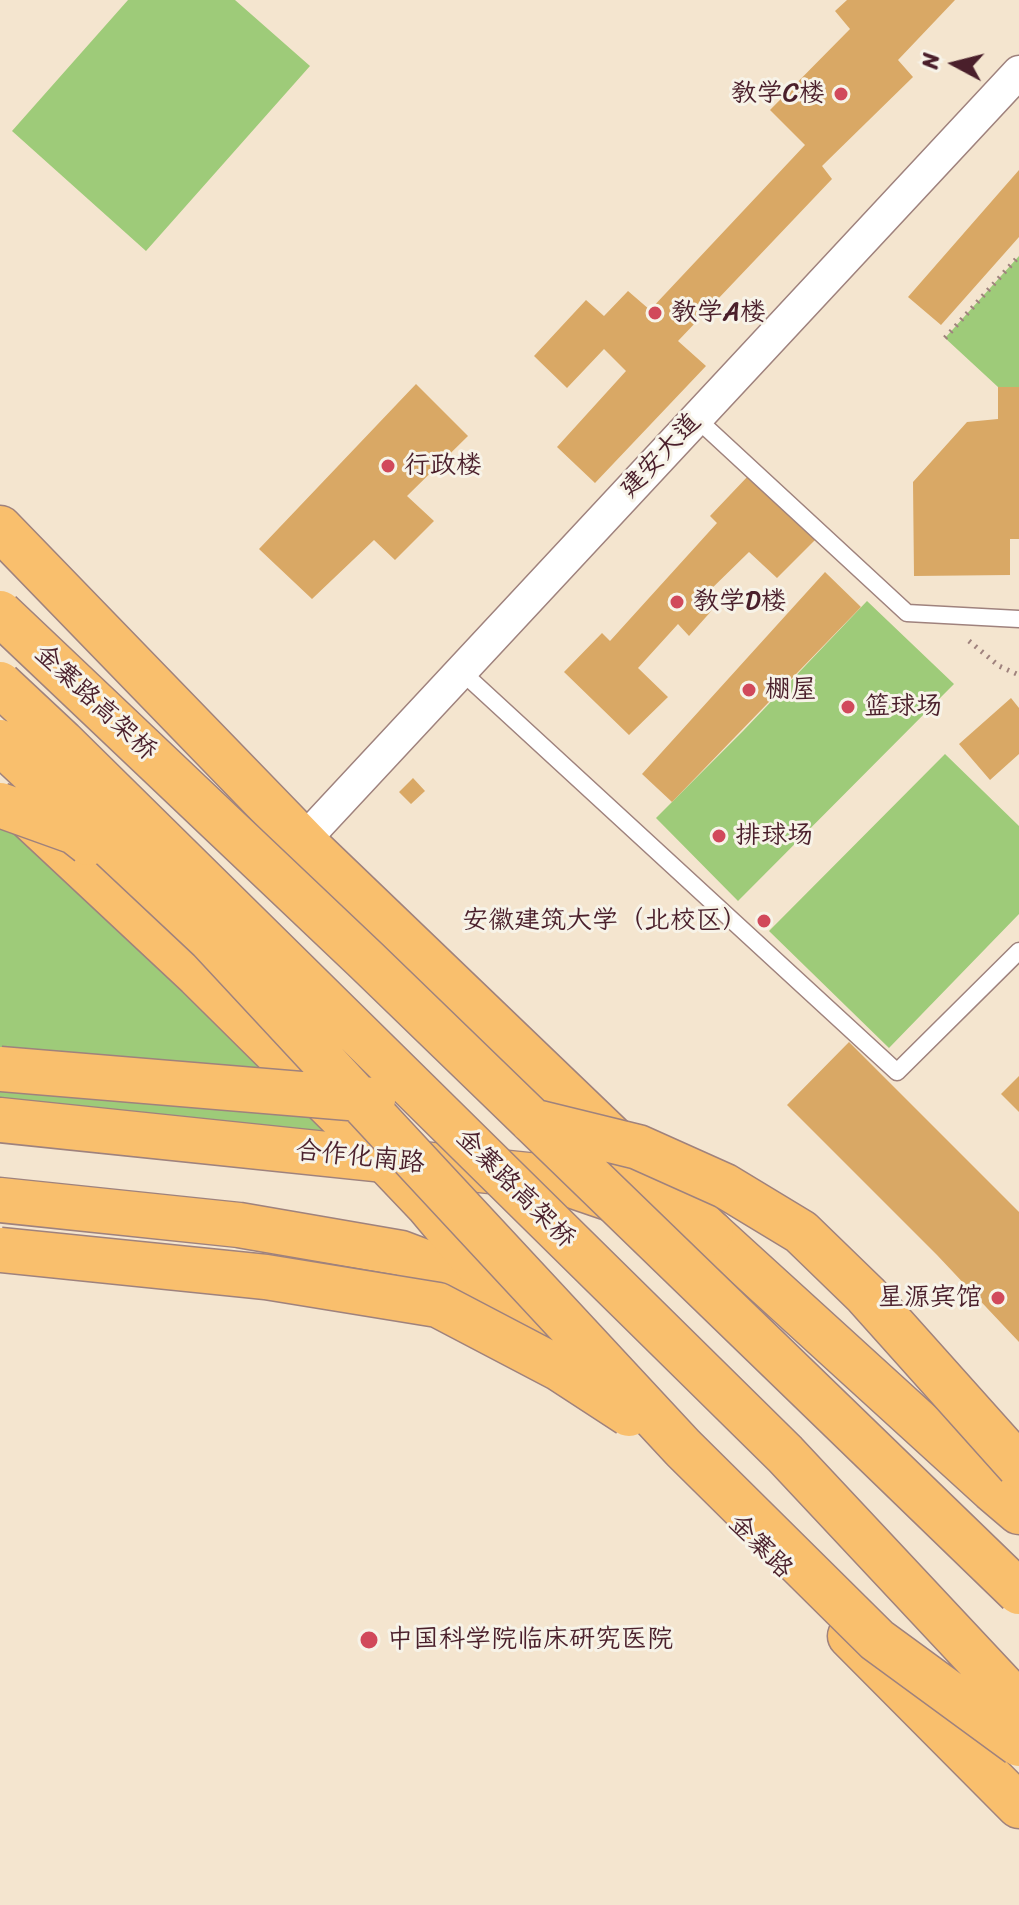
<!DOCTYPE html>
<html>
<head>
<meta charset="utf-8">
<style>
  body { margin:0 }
  #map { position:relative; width:1019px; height:1905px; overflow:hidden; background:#f4e5cf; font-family:Sriracha,sans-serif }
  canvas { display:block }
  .north { position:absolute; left:915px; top:24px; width:80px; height:80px; -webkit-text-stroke:6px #f7f3e8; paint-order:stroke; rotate:277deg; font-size:22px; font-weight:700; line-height:32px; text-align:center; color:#4a1f2b }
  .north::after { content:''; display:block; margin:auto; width:28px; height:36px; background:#4a1f2b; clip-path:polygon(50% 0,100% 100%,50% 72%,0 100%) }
</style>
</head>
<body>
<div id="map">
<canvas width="1019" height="1905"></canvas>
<div class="north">N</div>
</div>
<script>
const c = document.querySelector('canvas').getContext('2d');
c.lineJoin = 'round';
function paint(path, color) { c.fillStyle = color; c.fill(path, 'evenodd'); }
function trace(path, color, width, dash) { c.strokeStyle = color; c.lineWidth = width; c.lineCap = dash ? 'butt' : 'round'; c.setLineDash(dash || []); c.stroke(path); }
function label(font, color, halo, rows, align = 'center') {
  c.font = font + ' Sriracha,"LXGW WenKai TC",sans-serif'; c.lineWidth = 6; c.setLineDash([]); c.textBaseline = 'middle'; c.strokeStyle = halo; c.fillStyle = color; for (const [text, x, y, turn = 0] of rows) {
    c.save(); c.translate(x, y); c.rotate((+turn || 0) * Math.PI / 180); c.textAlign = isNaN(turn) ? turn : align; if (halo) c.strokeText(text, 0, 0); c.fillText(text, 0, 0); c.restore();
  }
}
const green = new Path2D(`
  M128,0H235L310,66L146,251L12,131Z
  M1019,256V387H998L945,338Z
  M867,601L954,684L738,901L656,818L743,731Z
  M945,754L1019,826V914L889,1048L769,931Z
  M0,790L387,1162L0,1120Z`);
const building = new Path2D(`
  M847,0H955L898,60L913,77L822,166L832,179L678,341L706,366L595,483L557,447L626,371L604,349L567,388L534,356L586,300L604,316L628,291L650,310L805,145L770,110L850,29L835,11Z
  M1019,170V237L941,325L908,297Z
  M416,384L468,436L407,496L434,521L395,560L374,540L312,599L259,549Z
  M998,387H1019V539H1010V575L914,576L913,482L967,422L998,419Z
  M749,475L817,538L777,578L749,552L704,596L714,608L689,636L678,624L638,668L668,697L629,735L564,672L602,633L610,641L717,523L710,516Z
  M825,572L861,607L672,802L642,774Z
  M1011,698L1019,708V754L990,780L959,744Z
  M413,778L425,791L411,804L399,792Z
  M849,1042L1019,1212V1342L937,1255L787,1105Z
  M1019,1076V1112L1001,1094Z`);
const path = new Path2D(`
  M945,338L1019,256
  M969,641L999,666L1019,675`);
const service = new Path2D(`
  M696,418L907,613L1019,619
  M461,671L897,1072L1019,951`);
const minor = new Path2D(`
  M303,841L1019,72`);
const primary = new Path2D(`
  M0,1120L547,1177L711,1233L992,1489L1019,1512
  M0,1200L239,1225L401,1253L499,1290L590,1380
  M850,1636L1019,1806`);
const trunk = new Path2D(`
  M0,528L315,853L711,1233
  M28,816L198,975L387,1162L427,1204L499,1290`);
const trunkBridge = new Path2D(`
  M0,613L367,961L1019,1592
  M0,684L62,742L785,1454L1019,1704
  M0,742L210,939L683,1448L877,1640L1019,1744
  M0,805L75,832L89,843
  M0,1069L373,1100
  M532,1121L638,1147L725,1186L801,1232L866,1295L1019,1466
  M0,1250L266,1277L438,1305L560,1369L629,1414`);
const markers = [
  [841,94,8,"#d1495b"],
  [655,313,8,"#d1495b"],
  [388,466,8,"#d1495b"],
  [677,602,8,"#d1495b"],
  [749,690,8,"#d1495b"],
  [848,707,8,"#d1495b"],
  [719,836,8,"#d1495b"],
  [764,921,8,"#d1495b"],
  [998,1298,8,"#d1495b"],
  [369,1640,10,"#d1495b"]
];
const poiNames = [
  ["教学C楼",825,94,"right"],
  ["教学A楼",671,313],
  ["行政楼",404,466],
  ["教学D楼",693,602],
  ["棚屋",765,690],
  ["篮球场",864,707],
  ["排球场",735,836],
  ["安徽建筑大学（北校区）",748,921,"right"],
  ["星源宾馆",982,1298,"right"],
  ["中国科学院临床研究医院",387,1640]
];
const streetNames = [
  ["建安大道",661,456,-47],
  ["金寨路高架桥",95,703,43],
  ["合作化南路",360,1158,6],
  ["金寨路高架桥",515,1189,45],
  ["金寨路",760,1547,45]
];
paint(green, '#9ecb79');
paint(building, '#d9a865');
trace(service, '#9f827d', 19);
trace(minor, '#9f827d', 35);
trace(primary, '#9f827d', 47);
trace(trunk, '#9f827d', 47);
trace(path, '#9f827d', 5, [2, 6]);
trace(service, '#fff', 16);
trace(minor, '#fff', 32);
trace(primary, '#f9bf6d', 44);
trace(trunk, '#f9bf6d', 44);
trace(trunkBridge, '#9f827d', 47, []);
trace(trunkBridge, '#f9bf6d', 44);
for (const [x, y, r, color] of markers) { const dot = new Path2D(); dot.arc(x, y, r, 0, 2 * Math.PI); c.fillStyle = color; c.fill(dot); trace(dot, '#f7f3e8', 3); }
label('26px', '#4a1f2b', '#f7f3e8', poiNames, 'left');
label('26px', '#4a1f2b', '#f7f3e8', streetNames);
</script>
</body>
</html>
